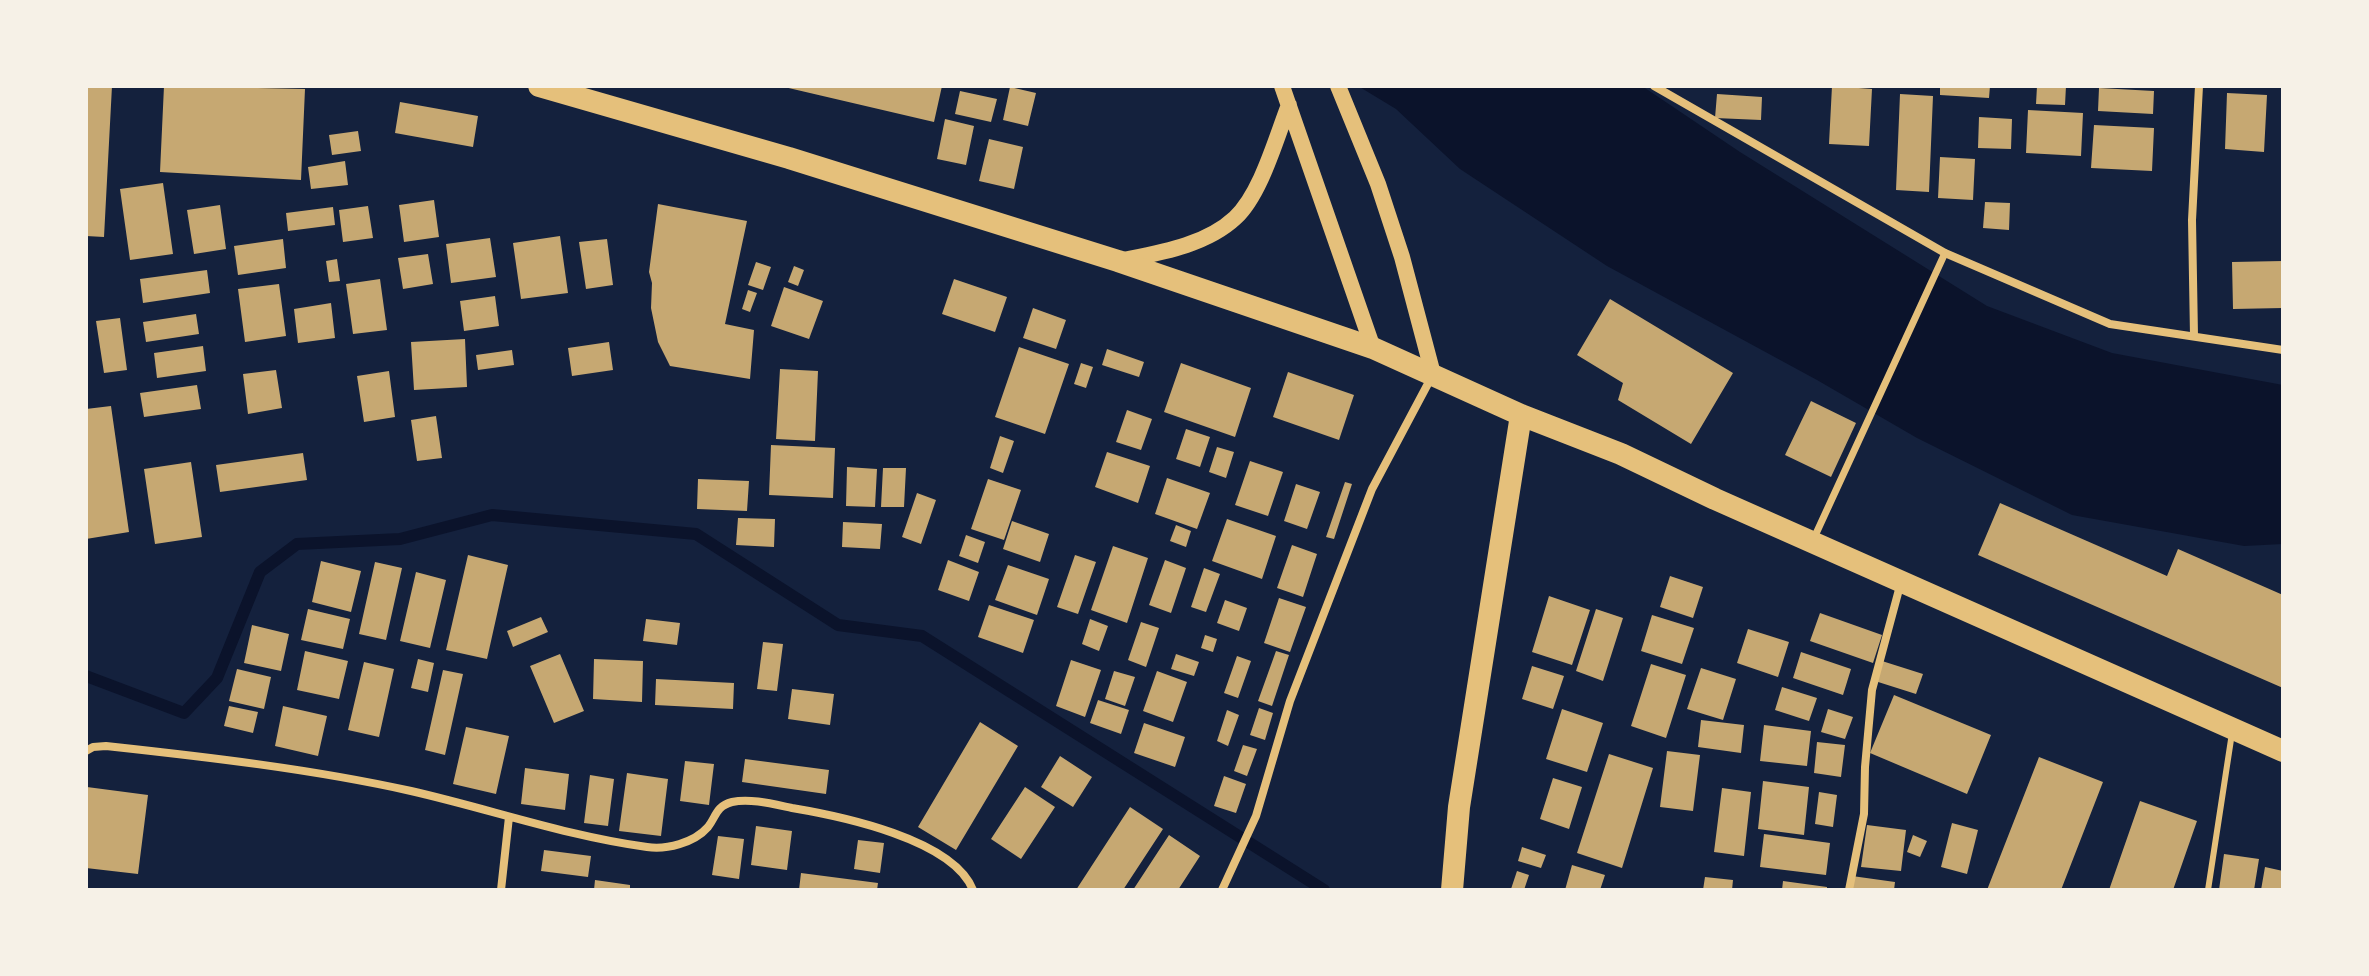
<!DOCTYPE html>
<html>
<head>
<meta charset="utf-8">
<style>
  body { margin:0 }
  #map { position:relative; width:2369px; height:976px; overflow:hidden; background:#14213d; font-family:Barlow,sans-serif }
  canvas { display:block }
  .frame { position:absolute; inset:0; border:88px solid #f6f1e7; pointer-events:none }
</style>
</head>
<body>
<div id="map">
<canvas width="2369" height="976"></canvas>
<div class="frame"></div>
</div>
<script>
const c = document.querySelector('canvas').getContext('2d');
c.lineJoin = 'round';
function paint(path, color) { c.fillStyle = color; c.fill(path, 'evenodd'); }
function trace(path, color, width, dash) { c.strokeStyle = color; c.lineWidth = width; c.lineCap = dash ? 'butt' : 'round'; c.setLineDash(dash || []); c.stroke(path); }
const water = new Path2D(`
  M1358,86H1642L1740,152L1987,306L2112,353L2283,385V544L2244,546L2072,515L1917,438L1817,380L1607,266L1460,169L1396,109Z`);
const stream = new Path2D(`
  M86,676L184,713L217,678L260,572L297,544L400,539L492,515L696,534L838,625L922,636L1324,890`);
const building = new Path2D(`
  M86,86H112L104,237L86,236Z
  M164,86L305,89L301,180L160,172Z
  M780,86H942L934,122Z
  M1832,86L1872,89L1869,146L1829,144Z
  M1940,86H1990L1989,98L1940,95Z
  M2037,86H2066L2065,105L2036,104Z
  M1010,87L1036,93L1028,126L1003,120Z
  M2099,88L2154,91L2153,114L2098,111Z
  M960,91L997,99L991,122L955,114Z
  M2227,93L2267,95L2264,152L2225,149Z
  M1717,94L1762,97L1761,120L1715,118Z
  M1900,94L1933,96L1929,192L1896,190Z
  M400,102L478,116L473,147L395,133Z
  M2028,110L2083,113L2081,156L2026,153Z
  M1979,117L2012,119L2011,149L1978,148Z
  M945,119L974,126L966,165L937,159Z
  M2094,125L2154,128L2152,171L2091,168Z
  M358,131L361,151L332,155L329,135Z
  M989,139L1023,147L1014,189L979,181Z
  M1940,157L1975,159L1973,200L1938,198Z
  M345,161L348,185L311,189L308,167Z
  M163,183L173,254L130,260L120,189Z
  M434,200L439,237L404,242L399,205Z
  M1985,202L2010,203L2009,230L1983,228Z
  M658,204L747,221L725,324L754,330L750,379L670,366L658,342L651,308L652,283L649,272Z
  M220,205L226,249L194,254L187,210Z
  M368,206L373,238L343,242L339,210Z
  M333,207L335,225L288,231L286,213Z
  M560,236L568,293L521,299L513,243Z
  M490,238L496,277L451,283L446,244Z
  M283,239L286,268L238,275L234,246Z
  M607,239L613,285L586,289L579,242Z
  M428,254L433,284L403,289L398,258Z
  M337,259L340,281L329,282L326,261Z
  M2283,261V308L2233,309L2232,262Z
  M756,262L771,267L763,290L748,285Z
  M794,266L804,270L798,286L788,282Z
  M207,270L210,293L143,303L140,279Z
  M380,279L387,330L353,334L346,284Z
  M954,279L1007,297L995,332L942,314Z
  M279,284L286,336L245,342L238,289Z
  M784,287L823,301L809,339L771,326Z
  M748,290L757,293L750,312L742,309Z
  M495,296L499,326L464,331L460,301Z
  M1610,299L1733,373L1691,444L1618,400L1623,383L1577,355Z
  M331,303L335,338L298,343L294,309Z
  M1033,308L1066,320L1056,349L1023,338Z
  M196,314L199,334L146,342L143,322Z
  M120,318L127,370L104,373L96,321Z
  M465,339L467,387L414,390L411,342Z
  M609,342L613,370L572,376L568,348Z
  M203,346L206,371L157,378L154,353Z
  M1019,347L1069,364L1045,434L995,417Z
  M1107,349L1144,362L1139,377L1102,365Z
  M512,350L514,365L478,370L476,355Z
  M1081,363L1093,367L1086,388L1074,384Z
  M1181,363L1251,388L1235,437L1164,412Z
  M780,369L818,371L815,441L776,439Z
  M276,370L282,408L248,414L243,374Z
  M389,371L395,417L364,422L357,376Z
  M1288,372L1354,395L1339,440L1273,417Z
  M197,385L201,409L144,417L140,393Z
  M1811,401L1856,423L1831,477L1785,455Z
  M111,406L129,532L86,539V409Z
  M1127,410L1152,419L1141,450L1116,442Z
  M436,416L442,458L417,461L411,420Z
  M1186,429L1210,437L1200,467L1176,459Z
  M1000,436L1014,441L1003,473L990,468Z
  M771,445L835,448L833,498L769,495Z
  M1217,447L1234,452L1226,478L1209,472Z
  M1107,452L1150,466L1138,503L1095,487Z
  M303,453L307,480L220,492L216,465Z
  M1250,461L1283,472L1268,516L1235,505Z
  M191,462L202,537L155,544L144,469Z
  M847,467L877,469L875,507L846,506Z
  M883,468H906L904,507H881Z
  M1167,478L1210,493L1197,529L1155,514Z
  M698,479L749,481L747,511L697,509Z
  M988,479L1021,490L1004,540L971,529Z
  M1345,482L1352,484L1334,539L1326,537Z
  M1296,484L1320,492L1307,529L1284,521Z
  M917,493L936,500L921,544L902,537Z
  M2000,503L2167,576L2178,549L2283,595V688L1978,555Z
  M738,518L775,519L774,547L736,545Z
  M1227,519L1276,536L1262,579L1212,561Z
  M1012,521L1049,534L1040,562L1003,549Z
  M843,522L882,524L880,549L842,547Z
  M1176,525L1191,531L1186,547L1170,541Z
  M966,535L985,542L978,563L959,556Z
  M1292,545L1317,554L1303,597L1277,588Z
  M1113,546L1148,558L1127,623L1091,610Z
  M468,555L508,565L487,659L446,650Z
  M1075,555L1096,562L1078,614L1057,607Z
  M948,560L979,572L969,601L938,590Z
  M1165,560L1186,568L1171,613L1149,605Z
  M321,561L361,571L351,612L312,602Z
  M375,562L402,568L386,640L359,634Z
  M1008,565L1049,579L1037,615L995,600Z
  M1204,568L1220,574L1206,612L1191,607Z
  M416,572L446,580L430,648L400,641Z
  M1670,576L1703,587L1693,618L1660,607Z
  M1549,596L1590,610L1572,665L1532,652Z
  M1279,598L1306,607L1290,652L1264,643Z
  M1225,600L1247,608L1239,631L1217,623Z
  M989,605L1034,620L1023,653L978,637Z
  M308,609L350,619L343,649L301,640Z
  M1596,609L1623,618L1603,681L1576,671Z
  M1820,613L1882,635L1873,663L1810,641Z
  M1652,615L1694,628L1682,664L1641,651Z
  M541,617L548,632L513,647L507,631Z
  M646,619L680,623L677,645L643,641Z
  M1090,619L1108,626L1099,651L1082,644Z
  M1141,622L1159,628L1146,667L1128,660Z
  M252,625L289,634L281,671L244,663Z
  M1748,629L1789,642L1778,677L1737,663Z
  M1205,635L1217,639L1213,652L1201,648Z
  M763,642L783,644L777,691L757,689Z
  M305,651L348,661L339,699L297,690Z
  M1276,651L1289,655L1272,706L1258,701Z
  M1801,652L1851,669L1843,695L1793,678Z
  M560,654L584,711L554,723L530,666Z
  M1176,654L1199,662L1194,676L1171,669Z
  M1237,656L1251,661L1238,698L1224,693Z
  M418,659L434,663L428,692L411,688Z
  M594,659L643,661L642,702L593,699Z
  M1071,660L1101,670L1085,717L1056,706Z
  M1882,661L1923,674L1916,694L1875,681Z
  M364,662L394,669L379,737L348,730Z
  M1651,664L1686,675L1666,738L1631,726Z
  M1532,666L1564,676L1553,709L1522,699Z
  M1701,668L1736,679L1723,720L1687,709Z
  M237,669L271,677L264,709L229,701Z
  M443,670L463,674L445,755L425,750Z
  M1114,671L1135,677L1125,706L1105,699Z
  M1157,671L1187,682L1173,722L1143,711Z
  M656,679L734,683L733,709L655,705Z
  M1782,687L1817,698L1809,721L1775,710Z
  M792,689L834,694L830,725L788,719Z
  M1894,695L1991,735L1967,794L1870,753Z
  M1098,700L1129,710L1121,734L1090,723Z
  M229,706L258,712L253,733L224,726Z
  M283,706L327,716L318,756L275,746Z
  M1259,708L1273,713L1265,740L1250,735Z
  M1562,709L1603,723L1587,772L1546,759Z
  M1828,709L1853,717L1845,739L1821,732Z
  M1227,710L1239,715L1228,746L1217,741Z
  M1701,720L1744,725L1741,753L1698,747Z
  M980,722L1018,746L956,850L918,827Z
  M1144,723L1185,737L1175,767L1134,753Z
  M1764,725L1811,731L1807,766L1760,761Z
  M466,727L509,736L496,794L453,784Z
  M1817,742L1845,745L1841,777L1814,773Z
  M1243,745L1257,749L1247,776L1234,771Z
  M1667,751L1700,755L1693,811L1660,807Z
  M1609,754L1653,768L1622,868L1577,853Z
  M1060,756L1092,777L1073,807L1041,787Z
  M2039,757L2103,782L2061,890H1987Z
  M745,759L829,770L826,794L742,782Z
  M685,761L714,764L709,805L680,801Z
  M525,768L569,774L565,810L521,804Z
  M627,773L668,779L661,836L619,831Z
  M590,775L614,779L608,826L584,823Z
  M1224,776L1246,784L1236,813L1214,806Z
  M1553,778L1582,787L1569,829L1540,819Z
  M1763,781L1809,787L1804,835L1758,829Z
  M87,787L148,795L138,874L86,868Z
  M1025,787L1055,807L1021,859L991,839Z
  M1722,788L1751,792L1744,856L1714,852Z
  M1819,792L1837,795L1833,827L1815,824Z
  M2140,801L2197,821L2173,890H2109Z
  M1130,807L1163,829L1123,890H1076Z
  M1952,823L1978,830L1967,874L1941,867Z
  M1867,825L1906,830L1901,871L1861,867Z
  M756,826L792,831L787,870L751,865Z
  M1764,834L1830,843L1826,875L1760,867Z
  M1169,835L1200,856L1178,890H1133Z
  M1913,835L1927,841L1920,857L1907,852Z
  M718,836L744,839L739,879L712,875Z
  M858,840L884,843L880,873L854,869Z
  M1522,847L1546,855L1541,868L1518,861Z
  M544,850L591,856L588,877L541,871Z
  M2224,854L2259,859L2254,890H2219Z
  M1572,865L1605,875L1600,890H1565Z
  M2265,867L2283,871V890H2261Z
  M1517,871L1529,875L1524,890L1511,889Z
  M801,873L878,883L877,890H799Z
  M1852,876L1895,882L1894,890H1851Z
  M1705,877L1733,880L1732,890H1703Z
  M595,880L630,885V890H594Z
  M1783,881L1827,887V890H1782Z`);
const service = new Path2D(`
  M2208,890L2232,733`);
const pedestrian = new Path2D(`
  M1814,538L1945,253`);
const minor = new Path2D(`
  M1654,86L1945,253L2110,324L2283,350
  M2194,336L2192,220L2199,86
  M86,751L93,747L106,746C207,757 312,769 411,791C490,809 566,836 647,847C666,850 694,843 708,827C716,817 716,806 732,802C750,798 773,804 792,808C840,816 953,839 973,890
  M501,890L509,817
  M1222,890L1256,816L1290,701L1372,489L1431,378
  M1849,890L1864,814L1865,767L1872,690L1901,582`);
const secondary = new Path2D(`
  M1282,86L1373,348
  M1338,86L1378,184L1402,257L1433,374
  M1119,261C1158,253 1205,246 1235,218C1261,194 1276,138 1289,105`);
const trunk = new Path2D(`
  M539,86L789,158L1118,261L1373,348L1521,415L1621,454L1715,499L2283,751
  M1452,890L1459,807L1521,415`);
paint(water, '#0b132b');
trace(stream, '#0b132b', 12);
paint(building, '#c6a872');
trace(service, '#e5c07b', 6);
trace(pedestrian, '#e5c07b', 7);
trace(minor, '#e5c07b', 8);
trace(secondary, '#e5c07b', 16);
trace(trunk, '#e5c07b', 22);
</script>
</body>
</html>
